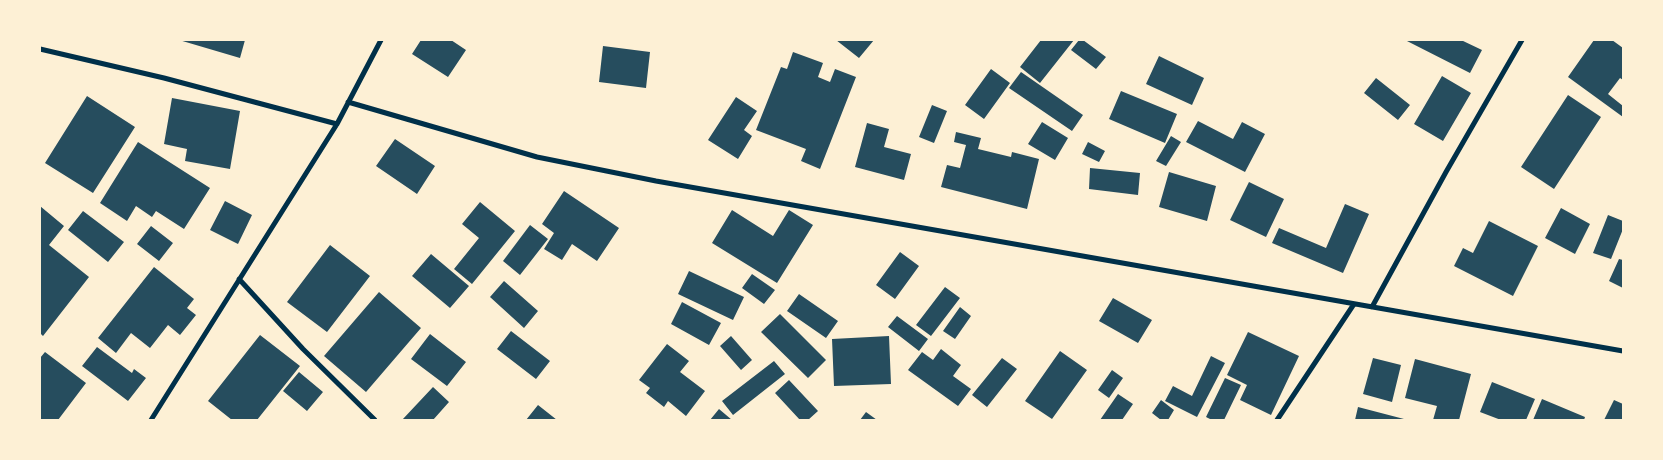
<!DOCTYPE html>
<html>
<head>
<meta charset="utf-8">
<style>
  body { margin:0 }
  #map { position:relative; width:1663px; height:460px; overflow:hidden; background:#fdf0d5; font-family:"Asap Condensed",sans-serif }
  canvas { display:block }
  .frame { position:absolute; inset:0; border:41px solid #fdf0d5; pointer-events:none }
</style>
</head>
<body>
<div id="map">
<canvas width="1663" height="460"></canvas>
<div class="frame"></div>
</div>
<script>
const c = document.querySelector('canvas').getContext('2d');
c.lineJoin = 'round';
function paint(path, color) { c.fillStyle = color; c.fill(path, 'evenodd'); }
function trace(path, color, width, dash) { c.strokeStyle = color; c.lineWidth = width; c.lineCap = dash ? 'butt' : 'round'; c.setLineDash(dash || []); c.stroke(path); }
const building = new Path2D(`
  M179,40H245L240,58Z
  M421,40H451L466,50L448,77L412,54Z
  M836,40H874L859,58Z
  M1041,40H1074L1040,83L1020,67Z
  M1079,40H1083L1106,57L1096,69L1071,50Z
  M1405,40H1461L1482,50L1470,73Z
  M1594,40H1612L1623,48V80L1620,78L1608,94L1623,106V117L1568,77Z
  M603,46L650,52L646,88L599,82Z
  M793,52L823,63L818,77L830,82L835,69L856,77L820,169L801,161L806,149L756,130L781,67L787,69Z
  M1159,56L1204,78L1192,105L1146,84Z
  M991,69L1010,83L984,119L965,105Z
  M1021,72L1083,115L1072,131L1009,88Z
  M1442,76L1471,93L1443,141L1414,124Z
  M1376,78L1410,105L1398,120L1364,93Z
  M1121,91L1177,114L1165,143L1109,119Z
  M1568,95L1601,117L1554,189L1521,167Z
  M87,96L135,127L93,193L45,163Z
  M736,97L757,111L744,130L752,136L738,159L708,140Z
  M172,98L240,111L230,169L185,161L187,149L164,144Z
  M932,105L947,111L934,143L919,137Z
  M1198,121L1233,139L1242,122L1265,134L1245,172L1186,142Z
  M1042,122L1068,138L1055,160L1028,144Z
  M867,123L889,129L884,147L911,154L904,180L855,167Z
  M956,132L981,138L978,149L1011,157L1012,152L1039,159L1027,209L941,187L947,165L960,168L966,145L954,142Z
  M1171,136L1181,142L1166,166L1156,161Z
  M395,139L435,166L417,194L376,166Z
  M138,142L210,188L184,229L156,211L152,217L136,206L127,221L100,203Z
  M1088,142L1105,151L1099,162L1082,154Z
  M1090,168L1140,173L1138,195L1089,189Z
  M1169,172L1216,186L1207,221L1159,207Z
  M1249,182L1284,199L1266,237L1230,220Z
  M564,191L619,228L597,261L572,244L562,260L544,249L554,233L542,224Z
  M225,201L252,215L238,244L210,230Z
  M480,202L515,231L472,284L454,269L479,238L462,224Z
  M1345,204L1369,214L1343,273L1272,243L1279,228L1326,248Z
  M40,206L64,226L49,245L89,277L43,336L40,333Z
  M1561,208L1590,224L1575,254L1545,238Z
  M732,210L773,236L789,210L813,225L777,283L712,243Z
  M83,211L124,242L108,262L68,230Z
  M1608,215L1623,221V229L1611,259L1593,253Z
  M1489,221L1538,246L1513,296L1454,266L1463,248L1473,253Z
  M530,225L548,239L520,275L503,261Z
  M151,226L173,243L159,261L137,244Z
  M330,245L370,276L327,332L287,302Z
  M900,252L919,266L895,299L876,285Z
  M431,254L469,286L450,308L412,276Z
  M1619,259L1623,260V288L1609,281Z
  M154,267L194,299L187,308L196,315L180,335L168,325L150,348L131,333L116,353L98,338Z
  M689,271L744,297L733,320L678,294Z
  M752,274L775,290L764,304L742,288Z
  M504,281L538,311L524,328L490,297Z
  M945,287L960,298L931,336L916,325Z
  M379,292L421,328L366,392L324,356Z
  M799,294L838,321L826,338L787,311Z
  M1113,298L1152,320L1138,343L1099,321Z
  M682,302L721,323L709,345L671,324Z
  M960,307L971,316L955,339L943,331Z
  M780,314L826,360L808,378L761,332Z
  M897,316L928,339L919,351L888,327Z
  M511,331L550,361L536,379L497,349Z
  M1248,332L1299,356L1271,415L1240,400L1247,385L1227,375Z
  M430,334L466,362L447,386L411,359Z
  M260,335L300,366L257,420H232L208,401Z
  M731,336L752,360L741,370L720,346Z
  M889,336L891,384L834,386L832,339Z
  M667,344L689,361L680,372L705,391L686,416L668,401L664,407L646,393L650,388L639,380Z
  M97,347L132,373L134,369L146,378L128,401L82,366Z
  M941,349L961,365L953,376L971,389L958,406L908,370L922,352L933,360Z
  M1060,351L1087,370L1052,419L1025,401Z
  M45,352L86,383L58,420H40V358Z
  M1211,356L1225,363L1197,417L1165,401L1173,386L1192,396Z
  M1002,358L1017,369L987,407L972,395Z
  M1373,358L1401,365L1392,402L1363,394Z
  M1415,359L1471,374L1459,420H1433L1437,406L1405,398Z
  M774,361L785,374L733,415L722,401Z
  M1112,370L1123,378L1109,398L1098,390Z
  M299,372L323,392L307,411L283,391Z
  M1225,378L1241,385L1224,420H1212L1206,417Z
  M789,380L818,411L808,420H800L775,393Z
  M1492,382L1535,399L1526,420H1501L1480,412Z
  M433,387L449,402L433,420H402Z
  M1118,394L1133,404L1122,420H1100Z
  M1542,399L1585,417L1584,420H1533Z
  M1161,400L1174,410L1168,420H1161L1152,413Z
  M1614,400L1623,404V420H1604Z
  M538,405L557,420H526Z
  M1358,407L1404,419V420H1355Z
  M719,409L732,420H710Z
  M866,412L877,420H860Z`);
const minor = new Path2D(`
  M40,49L164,78L337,124
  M348,102L537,157L656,181L1623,351
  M239,279L303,349L375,420
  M1372,307L1446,172L1522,40
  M151,420L337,124L381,40
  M1277,420L1354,304`);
paint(building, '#264d5e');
trace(minor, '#003049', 5);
</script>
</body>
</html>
